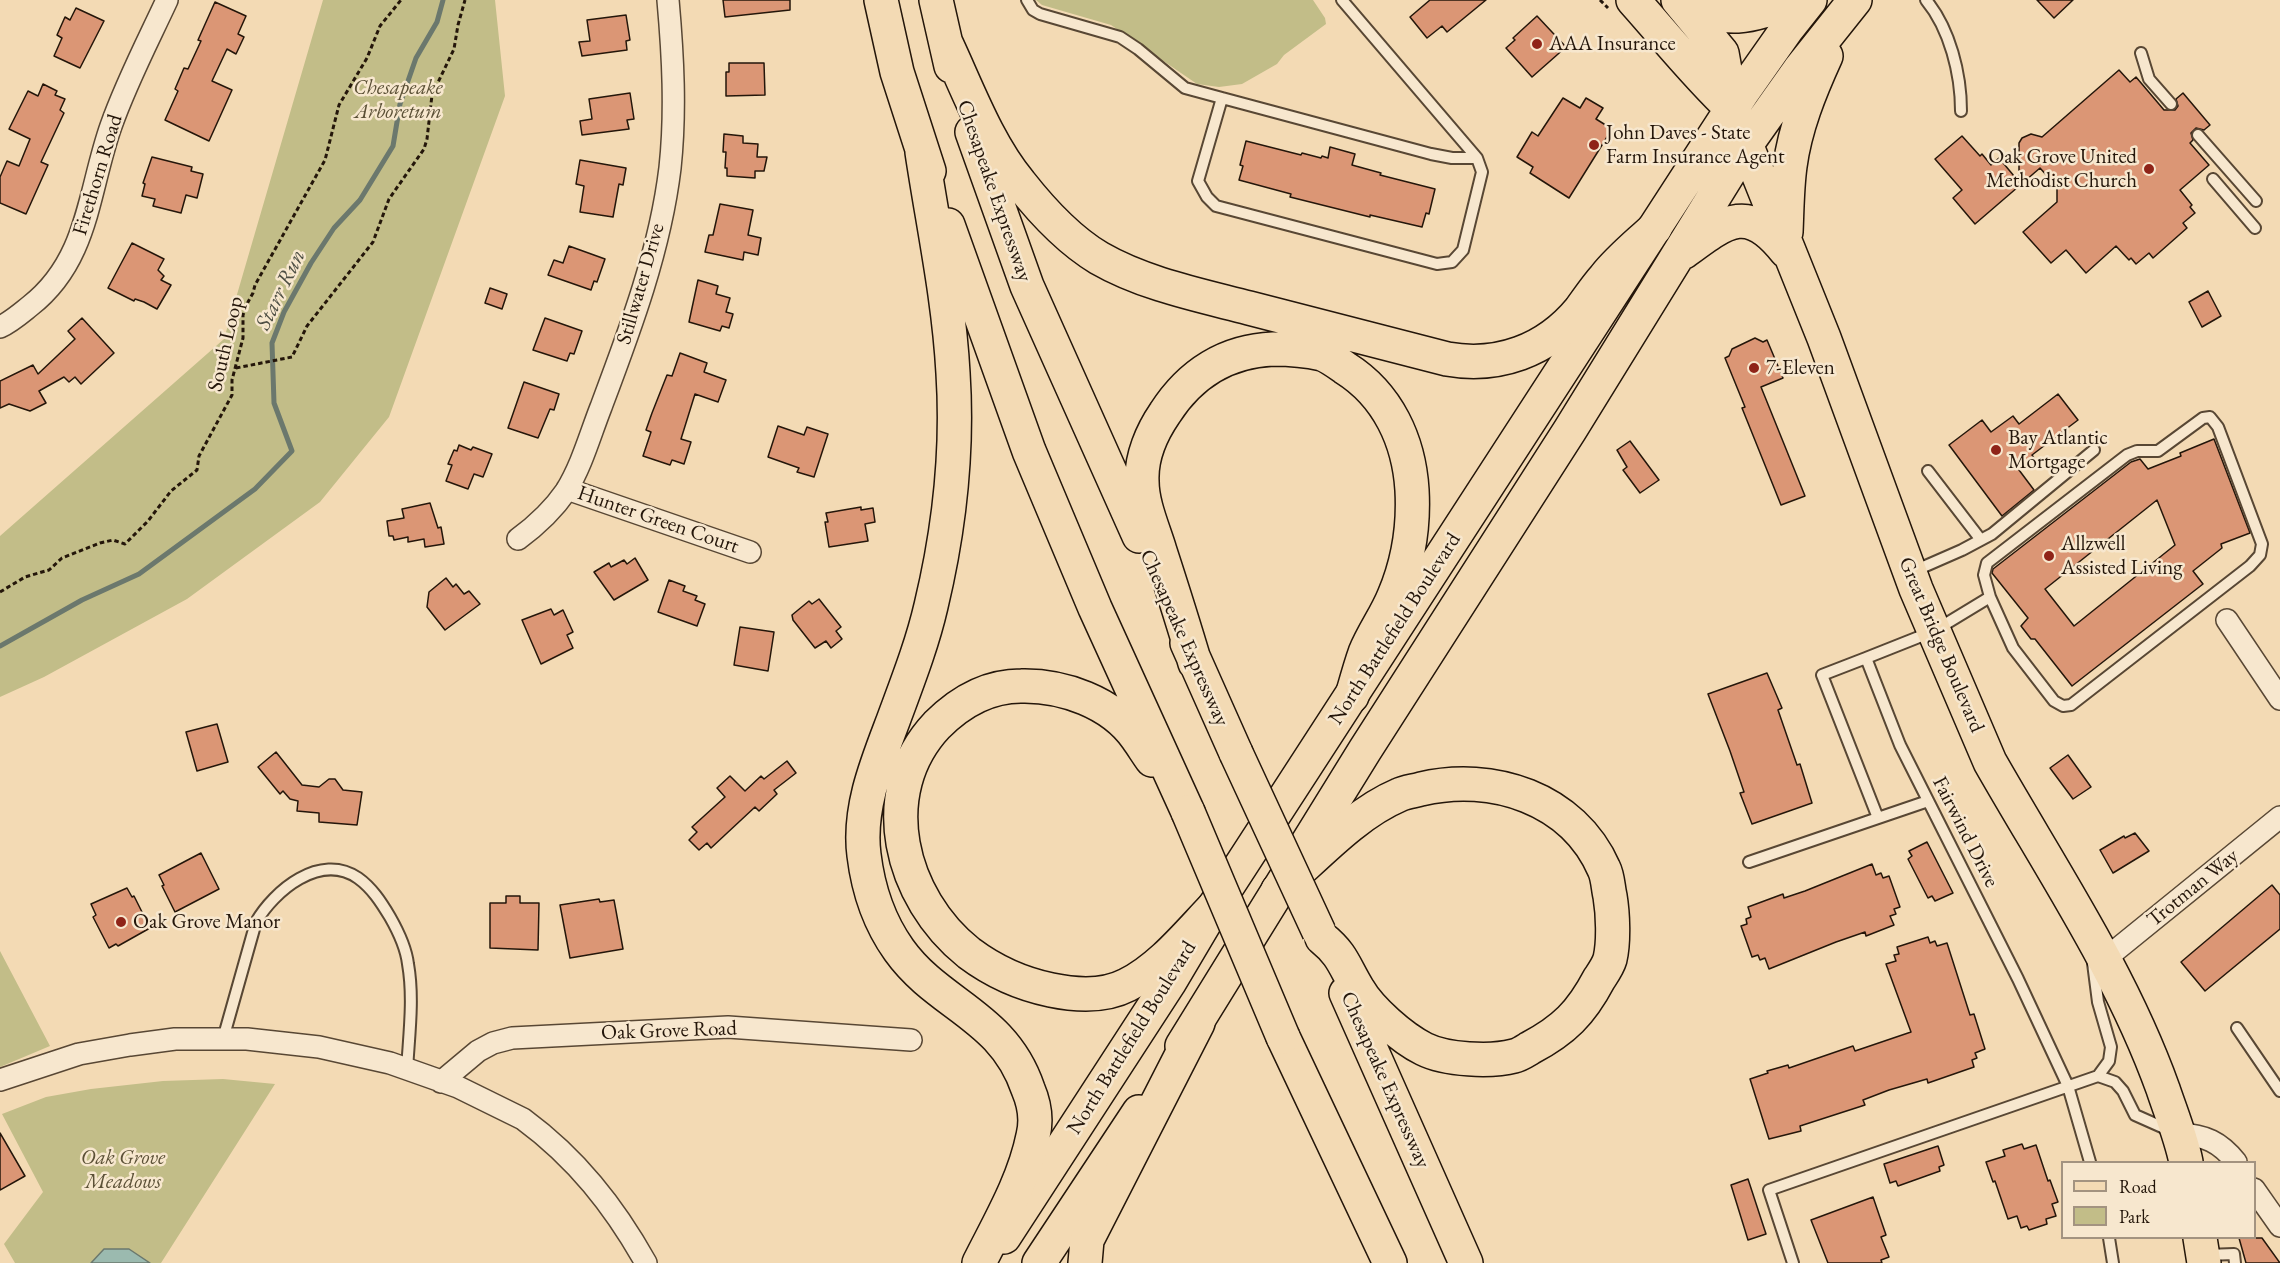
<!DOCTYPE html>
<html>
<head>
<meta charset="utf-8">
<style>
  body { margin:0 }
  #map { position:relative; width:2280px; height:1263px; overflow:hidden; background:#f3dab4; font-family:"EB Garamond",serif }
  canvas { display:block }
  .legend { position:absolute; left:2061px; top:1161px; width:195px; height:78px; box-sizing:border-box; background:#f7e7ce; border:2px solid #a39380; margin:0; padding:8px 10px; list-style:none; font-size:18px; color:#24160a }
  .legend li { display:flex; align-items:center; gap:12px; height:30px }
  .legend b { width:30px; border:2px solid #a39380 }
</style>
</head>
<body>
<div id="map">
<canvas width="2280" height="1263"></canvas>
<ul class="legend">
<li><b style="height:8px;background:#f3dab4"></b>Road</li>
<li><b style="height:16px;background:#c2bd88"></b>Park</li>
</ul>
</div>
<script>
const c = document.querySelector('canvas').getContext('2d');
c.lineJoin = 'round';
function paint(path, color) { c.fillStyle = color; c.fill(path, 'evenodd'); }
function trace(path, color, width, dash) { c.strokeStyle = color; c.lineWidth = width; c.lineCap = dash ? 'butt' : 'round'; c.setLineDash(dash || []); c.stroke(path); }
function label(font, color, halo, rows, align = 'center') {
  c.font = font + ' "EB Garamond",serif'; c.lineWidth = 5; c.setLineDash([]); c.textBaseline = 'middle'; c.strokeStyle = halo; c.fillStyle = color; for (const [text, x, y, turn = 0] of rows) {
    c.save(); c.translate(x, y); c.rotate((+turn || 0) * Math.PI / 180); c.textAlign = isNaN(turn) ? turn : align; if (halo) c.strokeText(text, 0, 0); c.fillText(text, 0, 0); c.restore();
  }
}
const green = new Path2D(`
  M323,0H495L505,96L389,417L320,502L187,599L44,677L0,697V536L224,339Z
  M1036,0H1313L1325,18L1326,24L1284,55L1277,64L1242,84L1219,87L1197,84L1111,25L1042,5Z
  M0,951L50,1046L0,1067Z
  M223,1079L275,1084L161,1263H15L4,1244L43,1192L2,1114L46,1097L91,1089L163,1081Z`);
const water = new Path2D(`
  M104,1249H129L150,1263H91Z`);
const stream = new Path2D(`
  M0,646L82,600L139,574L255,489L292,451L274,403L272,343L284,312L311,263L334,228L360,200L393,146L400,104L416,58L437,22L443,0`);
const building = new Path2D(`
  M723,0H790V10L725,17Z
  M1430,0H1486L1447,32L1442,26L1427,38L1410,17Z
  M2037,0H2073L2054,18Z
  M215,2L246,16L238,34L244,37L236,54L227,49L212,81L232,90L209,141L165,120L178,91L175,89L184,68L188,69L201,41L198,40Z
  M76,8L104,21L80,68L54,56L62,38L57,35L65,17L70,20Z
  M626,15L630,40L626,41L627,50L582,56L579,42L590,41L587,20Z
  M1537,16L1566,47L1532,77L1506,48L1515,40L1513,38Z
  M729,63H764L765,95L726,96V72H729Z
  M2119,70L2130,82L2136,77L2164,110H2175L2178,106L2176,99L2183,93L2210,125L2204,130L2196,128L2191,133L2193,140L2190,143L2209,165L2180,190L2192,205L2190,207L2195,213L2183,223L2187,228L2153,258L2149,253L2136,264L2131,258L2129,260L2116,246L2086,273L2066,250L2051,263L2023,232L2057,202V187L2040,168L1975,224L1953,198L1962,190L1935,159L1962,136L1980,156L1982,154L1991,165L1999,158L2019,182V143L2022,138L2031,134L2042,137Z
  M43,84L57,91L55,95L65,99L60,110L64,113L41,162L48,165L26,214L0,203V177L7,161L19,166L30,139L9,129L28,91L38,96Z
  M630,93L634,119L627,120L629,129L582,135L580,121L592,119L589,99Z
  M1563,98L1580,108L1586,98L1603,108L1596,119L1612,129L1569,198L1530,173L1533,167L1517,157L1532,132L1538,136Z
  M724,134L743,136V143L758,144L757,157H767L764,171H755V178L727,176V168H725L726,152H723Z
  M1246,141L1301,155L1302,153L1321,158L1322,156L1328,158L1330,147L1355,154L1352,165L1381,173L1380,175L1435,189L1429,214L1426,213L1422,227L1370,215V217L1290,197L1291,194L1239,180L1243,166L1240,165Z
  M152,157L192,167L191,171L203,174L197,198L186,195L181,213L153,206L155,199L142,196L145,184L143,183Z
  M580,160L626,168L623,185L619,184L613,217L580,212L584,186L576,184Z
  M720,204L753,210L748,235L761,238L758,255L744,252L743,260L705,252L709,235H713Z
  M132,243L164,259L158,270L164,276L161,280L171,285L157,309L144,302L135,299L134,301L108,288Z
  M569,246L605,259L597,282L594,281L591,290L548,275L554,260L563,263Z
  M698,280L718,286L716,294L730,298L726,312L733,314L729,328L722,326L720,331L689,322Z
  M490,288L507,294L502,309L485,303Z
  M2208,291L2221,316L2202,327L2189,302Z
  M82,318L114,353L81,384L75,377L69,382L64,377L39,391L46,403L30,411L9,404L0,408V381L33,365L38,374L75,339L68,331Z
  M545,318L582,331L574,354L570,353L567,361L533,350Z
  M1755,338L1763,342L1767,340L1783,378L1761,387L1805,496L1781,505L1742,408L1745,407L1725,358L1729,356L1732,349Z
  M680,353L707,363L704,372L726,380L718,402L695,394L681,439L691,442L684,464L672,460L670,465L643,456L651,432L646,430L652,413L667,375L672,376Z
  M524,382L559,394L554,410L550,409L538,438L508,428Z
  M2058,394L2078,420L2032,455L2034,458L2019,470L2034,490L2002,516L1949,445L1982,420L1991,432L2013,416L2019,424Z
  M778,426L804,435L807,427L828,434L814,477L797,472L799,468L768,457Z
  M2214,439L2250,533L2221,544L2222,548L2193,571L2203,584L2072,686L2035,639H2031L2021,626L2028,618L1992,573L1993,569L2131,462L2140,459L2148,469L2181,456L2180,453ZM2157,500L2175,545L2074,626L2045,589Z
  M1630,441L1659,480L1640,493L1623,470L1627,467L1617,450Z
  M459,445L471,450L473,447L492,454L483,477L474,474L468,489L446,481L452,465L448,464L454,450L457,451Z
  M430,503L438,528L441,527L444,544L425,547L424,539L408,542V537L394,540L393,536H389L387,521L404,518L402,509Z
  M861,507V510L873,508L875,522L865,524L868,541L829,547L825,522H828L826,513Z
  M635,558L648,580L614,600L594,572L609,563L611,567L624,560L627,564Z
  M446,578L453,587L456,584L464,594L469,591L480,604L445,630L427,607L429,592Z
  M669,580L685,586L683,591L697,596L695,600L705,604L697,626L658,612Z
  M819,599L841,627L836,631L842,639L831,648L826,641L815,648L793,620L792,615L809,601L812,604Z
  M551,609L554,615L563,610L573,632L567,635L573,648L541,664L522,620Z
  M740,627L774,632L768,671L734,665Z
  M1767,673L1782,708L1778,710L1797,765L1800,764L1812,803L1752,824L1740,793L1744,792L1730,751L1708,694Z
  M217,724L228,762L197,771L186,732Z
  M276,752L302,785L319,787L329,779H335L343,790L362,792L357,825L319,822V813L297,811L298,801L290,799L283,791L280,794L258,767Z
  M2068,755L2091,787L2073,799L2050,768Z
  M787,761L796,773L774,790L777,794L759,811L755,807L711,848L707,843L699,850L689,840L697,832L692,827L725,797L717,788L730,776L745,791L761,776L764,779Z
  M2135,833L2149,851L2113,873L2100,850L2124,836L2125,838Z
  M1927,842L1953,893L1935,901L1932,896L1928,898L1908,859L1912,856L1909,851Z
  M201,853L219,889L175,912L162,886L164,885L159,875Z
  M1872,864L1876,875L1881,873L1883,878L1889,876L1900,907L1894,909L1896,914L1890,916L1894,925L1866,936L1865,932L1836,942L1769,969L1765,958L1760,960L1758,955L1752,957L1741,926L1747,924L1746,919L1751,917L1748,907L1783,894L1784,898L1805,891Z
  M2272,885L2280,895V929L2205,991L2181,962Z
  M127,888L132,897L134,896L150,928L118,946L116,944L109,948L93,917L96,915L91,904Z
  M506,896H520V903H539L538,950L490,948V903H506Z
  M599,899L600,902L614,900L623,949L570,958L560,905Z
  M1928,937L1930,943L1935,941L1937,946L1947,943L1970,1015L1974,1014L1985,1049L1975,1053L1977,1058L1972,1060L1974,1067L1928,1083L1927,1079L1889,1090L1863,1100L1865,1105L1800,1126L1801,1131L1769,1139L1750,1079L1768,1073L1767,1071L1788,1065L1789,1068L1853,1046L1855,1051L1911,1032L1886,964L1896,961L1894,955L1899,954L1897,947Z
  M0,1133L25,1176L0,1190Z
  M2022,1144L2024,1149L2036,1145L2048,1181L2050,1180L2058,1202L2052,1204L2056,1216L2046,1219L2047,1224L2029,1230L2027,1226L2021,1228L2017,1216L2008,1219L1995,1181L1993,1182L1986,1162L2005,1156L2003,1150Z
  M1938,1146L1944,1165L1939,1167L1940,1171L1898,1186L1896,1181L1890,1183L1884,1164Z
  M1748,1179L1766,1234L1748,1240L1731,1185Z
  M1873,1197L1886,1235L1881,1237L1889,1257L1881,1260L1882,1263H1828L1811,1220Z
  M2239,1238H2262L2280,1263H2246Z`);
const path = new Path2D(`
  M1600,0L1608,8
  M236,368L292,357L307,326L373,242L389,199L424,149L427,139L432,95L454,49L458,25L465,0
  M0,592L25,577L49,570L62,558L100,543L113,540L125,544L148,521L171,491L197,470L199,456L232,395V380L243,338V315L248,302L253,293L255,285L325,160L339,105L367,58L380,26L401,0`);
const service = new Path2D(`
  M1027,0L1033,10L1040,14L1120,37L1138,49L1185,88L1222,98
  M1342,0L1477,158L1482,172L1463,250L1452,262L1437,264L1216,206L1207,197L1198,181L1222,98L1431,154L1452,158H1477
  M1926,0C1950,29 1961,74 1961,111
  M2141,53L2149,79L2171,104
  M2198,135L2256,201
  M2213,179L2255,228
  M1928,471L1981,540
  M1914,571L1962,550L1992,534L2094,450
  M1990,597L2013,648L2054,701L2063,706L2071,705L2250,566L2260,555L2262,544L2218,427L2210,417L2203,418L2158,451H2137L2127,455L1987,563L1984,575L1990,597L1934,631L1866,658L1900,745L2018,979L2068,1086L2090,1162
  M1866,658L1822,675L1878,818
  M1749,862L1928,801
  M2093,963L2098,1002L2111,1047L2109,1061L2098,1076
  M2237,1028L2280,1091
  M223,1039L256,922C274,891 320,852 358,878C372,888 381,902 390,917C398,931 406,947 408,964C414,998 409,1035 407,1070
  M2098,1076L2115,1082L2123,1091L2135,1115L2171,1131
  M2109,1238L2113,1263
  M2207,1255L2234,1254L2235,1263
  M1793,1263L1769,1190L2098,1076`);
const minor = new Path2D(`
  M0,327C11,322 20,314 30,306C89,260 88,191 111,126C126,83 148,41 167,0
  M567,489L750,552
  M518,539C537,525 553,510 566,491C582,465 590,435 601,407C630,330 660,251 670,168C676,112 673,56 668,0
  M2227,620L2280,699
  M2105,959L2280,817
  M0,1080L79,1054L130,1045L175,1039H247L319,1047L390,1063L458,1087L523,1119C576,1158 614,1206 646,1263
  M441,1082L478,1051L493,1043L512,1038L728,1027L911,1040
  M2179,1134C2205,1135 2220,1142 2236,1162
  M2254,1189L2280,1226`);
const primary = new Path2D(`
  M1633,0C1666,37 1696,75 1732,109
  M1678,0L1722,53L1732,109L1824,338L1916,589L1990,762C2051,869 2121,972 2163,1089C2171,1113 2181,1137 2186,1162
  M1680,2C1729,24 1747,18 1795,0
  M1786,232C1787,210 1787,188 1790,166C1795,128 1810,91 1826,56
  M1684,252C1727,220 1748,203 1786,251
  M1182,1046L1365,750L1570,430L1746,145L1800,69L1855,0
  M1004,1237L1169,983L1214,907L1742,93L1787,29L1810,0
  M2200,1238L2204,1263
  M1039,1263L1139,1112`);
const motorway = new Path2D(`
  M881,0L897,72L929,171
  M936,0L951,66
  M946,43C968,90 987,143 1020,183C1042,211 1069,240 1099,258C1144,284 1199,295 1249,308C1315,325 1381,342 1447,359C1498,368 1546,351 1580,310C1588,299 1596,287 1605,277C1619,259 1638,244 1655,228
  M972,132L1027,286L1139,536
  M922,152C933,225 949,299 953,373C958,450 949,531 931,606C922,645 907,683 893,721C877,763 858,809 864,855C868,888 879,922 899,950C939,1006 1003,1015 1028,1089C1034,1103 1037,1120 1033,1136C1024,1181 999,1223 979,1263
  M948,225L1029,451L1095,608L1188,812
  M1187,643L1236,753
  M1195,663C1184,626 1172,588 1160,551C1153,528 1142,504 1142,481C1141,457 1152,432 1165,413C1190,374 1226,351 1273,349C1290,349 1305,350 1322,354C1330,357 1338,363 1345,368C1388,395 1409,441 1412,490C1414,526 1408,563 1394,596C1386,616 1373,633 1365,653C1360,667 1356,682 1352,696
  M1152,760C1147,753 1142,745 1137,738C1112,702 1062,685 1021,686C988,686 960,702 937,725C873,793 900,898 969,953C993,971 1022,984 1051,990C1075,995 1104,997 1127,985C1161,968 1188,934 1214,907
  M1278,890C1315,858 1354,814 1399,795C1405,792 1414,791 1421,789C1492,772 1573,798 1604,869C1608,877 1608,888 1610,896C1613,914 1614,942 1610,959C1608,966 1603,973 1599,979C1581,1013 1564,1030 1530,1048C1525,1051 1519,1055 1514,1056C1491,1062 1446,1060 1424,1049C1402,1038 1370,1010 1358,989C1344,966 1343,955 1322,938
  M1346,993L1466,1263
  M1283,1037L1390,1263
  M1085,1263L1087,1240L1198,1023`);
const motorwayBridge = new Path2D(`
  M1236,753L1319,932
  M1188,812L1283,1037`);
const markers = [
  [1537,44,6,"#8f2418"],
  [1594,145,6,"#8f2418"],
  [2149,169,6,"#8f2418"],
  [1754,368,6,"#8f2418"],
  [1996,450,6,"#8f2418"],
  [2049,556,6,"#8f2418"],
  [121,922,6,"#8f2418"]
];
const poiNames = [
  ["AAA Insurance",1549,44],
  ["John Daves - State",1606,133],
  ["Farm Insurance Agent",1606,157],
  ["Oak Grove United",2137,157,"right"],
  ["Methodist Church",2137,181,"right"],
  ["7-Eleven",1766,368],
  ["Bay Atlantic",2008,438],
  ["Mortgage",2008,462],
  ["Allzwell",2061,544],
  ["Assisted Living",2061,568],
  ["Oak Grove Manor",133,922]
];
const parkNames = [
  ["Chesapeake",398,88],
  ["Arboretum",398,112],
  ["Oak Grove",123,1158],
  ["Meadows",123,1182]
];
const streetNames = [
  ["Firethorn Road",98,175,-73],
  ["Chesapeake Expressway",994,191,71],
  ["Stillwater Drive",641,284,-74],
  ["South Loop",226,344,-77],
  ["Hunter Green Court",658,520,19],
  ["North Battlefield Boulevard",1395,629,-57],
  ["Chesapeake Expressway",1184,638,66],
  ["Great Bridge Boulevard",1941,645,67],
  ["Fairwind Drive",1965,832,63],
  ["Trotman Way",2193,888,-39],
  ["Oak Grove Road",669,1031,-2],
  ["North Battlefield Boulevard",1132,1038,-58],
  ["Chesapeake Expressway",1385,1080,66]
];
const waterNames = [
  ["Starr Run",281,290,-64]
];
paint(green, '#c2bd88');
paint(water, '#9bbaaf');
trace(water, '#6b786d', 1.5);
trace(stream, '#6b786d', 5);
paint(building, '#db9675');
trace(building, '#24160a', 1.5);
trace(service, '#584734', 14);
trace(minor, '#584734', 24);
trace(primary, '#24160a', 36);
trace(motorway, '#24160a', 36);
trace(path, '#24160a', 3, [4.5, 3]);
trace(service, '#f7e7ce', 10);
trace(minor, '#f7e7ce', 21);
trace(primary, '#f3dab4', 33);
trace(motorway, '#f3dab4', 33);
trace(motorwayBridge, '#24160a', 36, []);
trace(motorwayBridge, '#f3dab4', 33);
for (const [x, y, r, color] of markers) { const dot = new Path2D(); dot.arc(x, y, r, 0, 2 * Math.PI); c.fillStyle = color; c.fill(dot); trace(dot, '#f7e7ce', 2); }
label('21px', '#24160a', '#f7e7ce', poiNames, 'left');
label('italic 21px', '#5b5036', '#f7e7ce', parkNames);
label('21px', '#24160a', '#f7e7ce', streetNames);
label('italic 22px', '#4e4f44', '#f7e7ce', waterNames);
</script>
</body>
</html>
